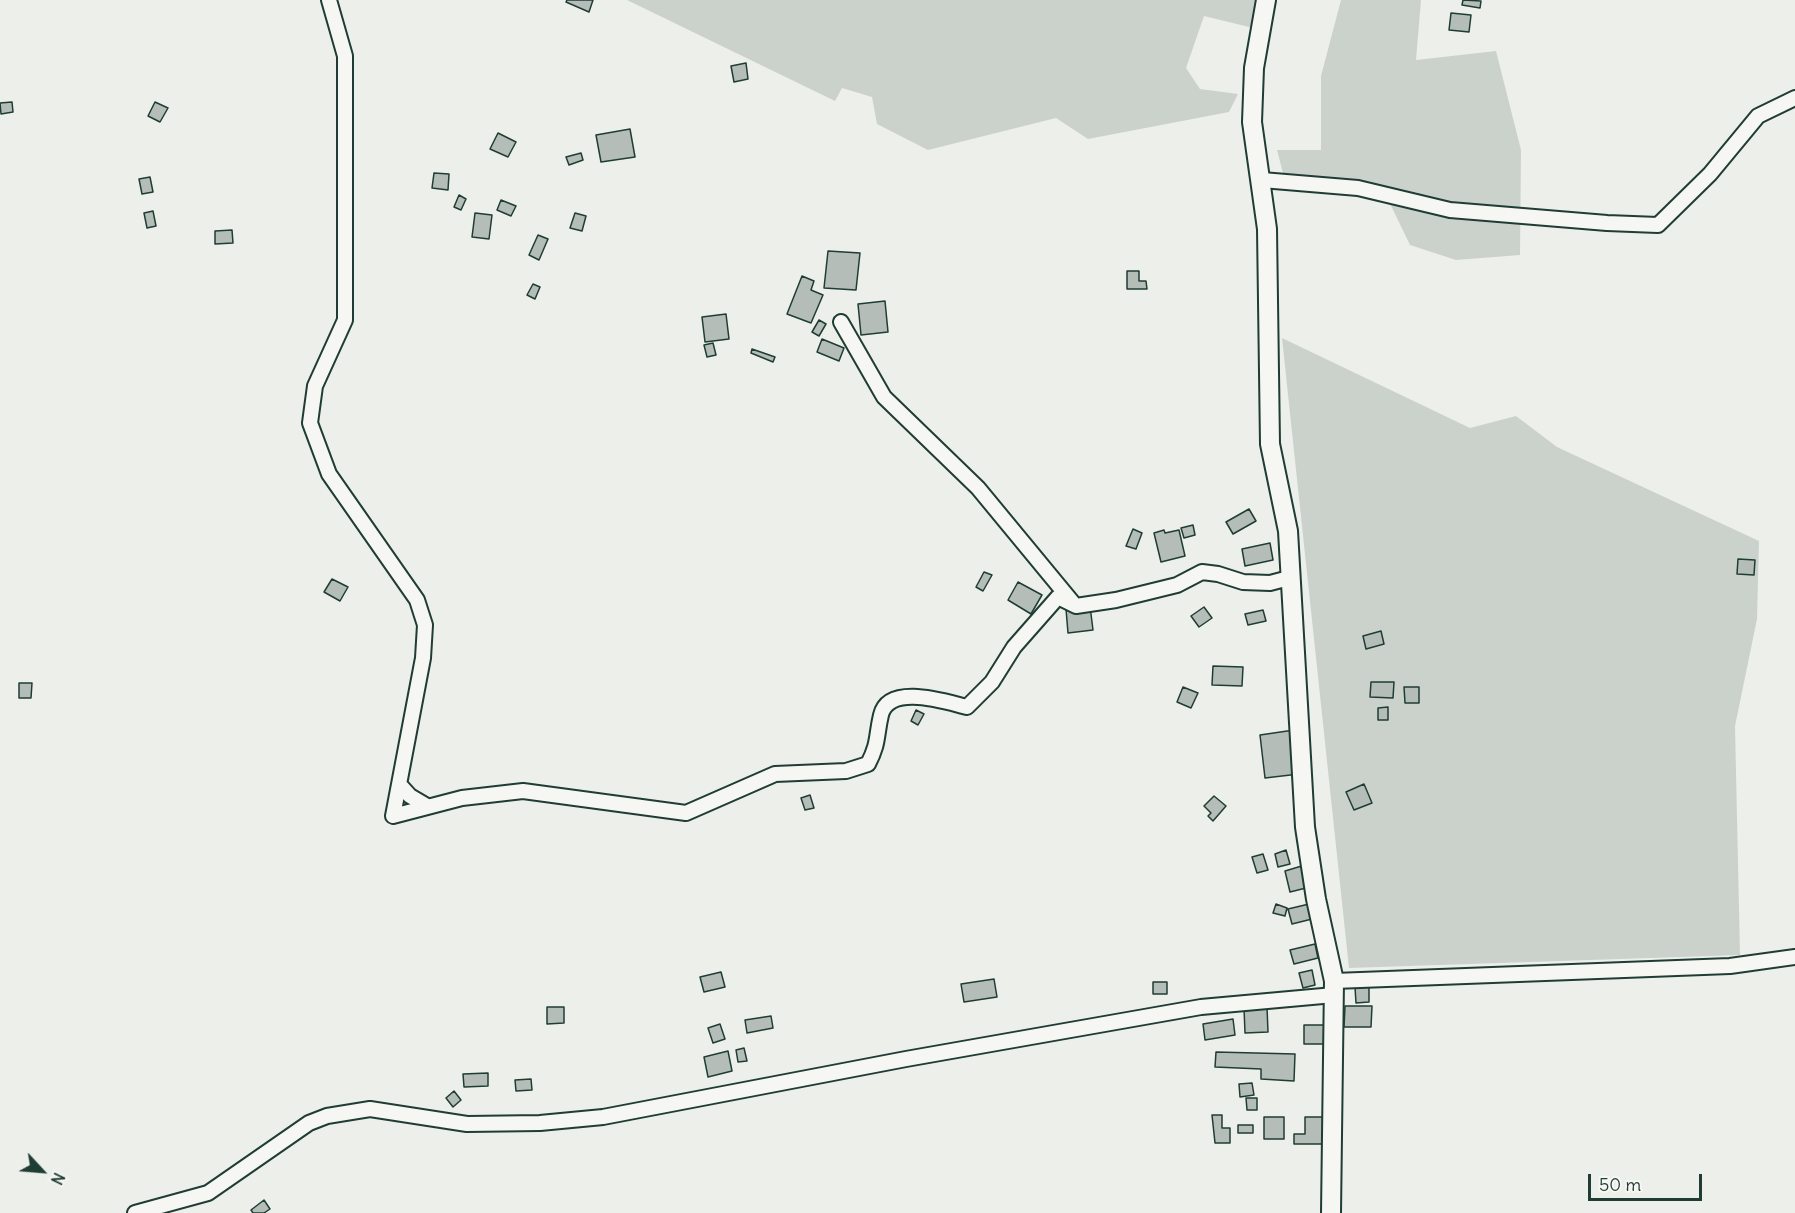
<!DOCTYPE html>
<html>
<head>
<meta charset="utf-8">
<style>
  body { margin:0 }
  #map { position:relative; width:1795px; height:1213px; overflow:hidden; background:#edefea; font-family:Delius,sans-serif }
  canvas { display:block }
  .north { position:absolute; left:12px; top:1141px; width:60px; height:60px; -webkit-text-stroke:4px #f6f6f2; paint-order:stroke; rotate:116deg; font-size:16px; font-weight:700; line-height:24px; text-align:center; color:#1f3d34 }
  .north::after { content:''; display:block; margin:auto; width:21px; height:27px; background:#1f3d34; clip-path:polygon(50% 0,100% 100%,50% 72%,0 100%) }
  .scale { position:absolute; left:1588px; top:1174px; width:114px; height:27px; box-sizing:border-box; border:3px solid #1f3d34; border-top:0; padding-left:8px; font-size:18px; line-height:21px; white-space:nowrap; color:#1f3d34; -webkit-text-stroke:4px #f6f6f2; paint-order:stroke }
</style>
</head>
<body>
<div id="map">
<canvas width="1795" height="1213"></canvas>
<div class="north">N</div>
<div class="scale">50 m</div>
</div>
<script>
const c = document.querySelector('canvas').getContext('2d');
c.lineJoin = 'round';
function paint(path, color) { c.fillStyle = color; c.fill(path, 'evenodd'); }
function trace(path, color, width, dash) { c.strokeStyle = color; c.lineWidth = width; c.lineCap = dash ? 'butt' : 'round'; c.setLineDash(dash || []); c.stroke(path); }
const green = new Path2D(`
  M627,0H1256L1253,28L1204,16L1186,68L1200,89L1238,94L1229,112L1088,139L1056,118L928,150L877,124L872,97L842,88L835,101Z
  M1341,0H1421L1416,60L1496,51L1521,150L1520,255L1456,260L1410,245L1382,187L1283,173L1277,150H1321V76Z
  M1282,338L1470,428L1516,416L1557,447L1759,541L1757,619L1735,726L1740,955L1349,968Z`);
const building = new Path2D(`
  M567,0H593L589,12L566,2Z
  M1463,0L1481,1L1480,8L1462,5Z
  M1451,13L1471,15L1469,32L1449,30Z
  M746,63L748,79L734,82L731,66Z
  M12,102L13,112L1,114L0,103Z
  M155,102L168,108L160,122L148,116Z
  M630,129L635,157L601,162L596,135Z
  M498,133L516,142L508,157L490,149Z
  M581,153L583,160L569,165L566,157Z
  M434,173L449,174L448,190L432,188Z
  M150,177L153,192L142,194L139,179Z
  M459,195L466,199L461,210L454,207Z
  M501,200L516,206L511,216L497,210Z
  M153,211L156,226L147,228L144,213Z
  M475,213L492,215L489,239L472,237Z
  M575,213L586,216L582,231L570,228Z
  M232,230L233,243L215,244V231Z
  M538,235L548,239L539,260L529,255Z
  M828,251L860,253L856,290L824,288Z
  M1127,271H1139V281H1146L1147,289H1127Z
  M802,276L814,281L811,290L823,295L811,323L787,314Z
  M533,284L540,287L535,299L527,295Z
  M885,301L888,332L861,335L858,304Z
  M726,314L729,339L705,342L702,317Z
  M819,320L826,324L819,336L812,332Z
  M822,339L844,348L839,361L817,352Z
  M713,343L716,355L707,357L704,345Z
  M752,349L775,357L773,362L751,353Z
  M1249,509L1256,521L1233,534L1226,522Z
  M1193,525L1195,535L1184,538L1181,528Z
  M1133,529L1142,533L1136,549L1126,546Z
  M1164,530L1165,533L1179,530L1185,556L1161,562L1154,533Z
  M1270,543L1273,560L1245,566L1242,549Z
  M1738,559L1755,560L1754,575L1737,574Z
  M984,572L992,575L983,591L976,587Z
  M332,579L348,587L340,601L324,592Z
  M1018,582L1042,595L1031,614L1008,600Z
  M1090,606L1093,630L1068,633L1066,609Z
  M1204,607L1212,618L1199,627L1191,616Z
  M1263,610L1266,621L1248,625L1245,614Z
  M1381,631L1384,644L1366,649L1363,636Z
  M1213,666L1243,667L1242,686L1212,685Z
  M1371,682H1394L1393,698L1370,697Z
  M19,683H32L31,698H19Z
  M1183,687L1198,693L1191,708L1177,702Z
  M1404,687H1419V703H1405Z
  M1388,707V720H1378V708Z
  M916,710L924,714L918,725L911,721Z
  M1294,730L1299,774L1265,778L1260,735Z
  M1364,784L1372,803L1354,810L1346,792Z
  M810,795L814,808L805,810L801,798Z
  M1214,796L1226,806L1213,821L1208,816L1211,813L1204,806Z
  M1286,850L1290,864L1278,867L1275,854Z
  M1263,854L1268,870L1257,873L1252,857Z
  M1305,865L1308,877L1304,878L1306,888L1290,892L1285,871Z
  M1276,904L1287,908L1285,916L1273,913Z
  M1309,904L1312,919L1292,924L1288,909Z
  M1315,944L1318,958L1294,964L1290,950Z
  M1312,970L1315,985L1303,988L1299,973Z
  M721,972L725,987L704,992L700,977Z
  M994,979L997,997L964,1002L961,984Z
  M1153,982H1167V994H1153Z
  M1355,987H1369V1002L1356,1003Z
  M1345,1006H1372L1371,1027H1344Z
  M547,1007H564V1023L547,1024Z
  M1267,1007L1268,1032L1245,1033L1244,1008Z
  M771,1016L773,1028L747,1033L745,1020Z
  M1233,1019L1235,1035L1205,1040L1203,1024Z
  M720,1024L725,1039L713,1043L708,1028Z
  M1304,1025H1324V1044H1304Z
  M744,1048L747,1061L738,1062L736,1050Z
  M728,1051L732,1071L708,1077L704,1057Z
  M1216,1052L1295,1054L1294,1081L1261,1079V1069L1215,1067Z
  M488,1073V1086L464,1087L463,1074Z
  M531,1079L532,1090L516,1091L515,1080Z
  M1252,1083L1254,1095L1240,1097L1239,1084Z
  M454,1091L461,1100L453,1107L446,1098Z
  M1246,1098H1257V1110H1247Z
  M1212,1115H1222V1128H1230V1143H1215Z
  M1264,1117H1284V1139H1264Z
  M1305,1117H1329V1144H1294V1134H1305Z
  M1238,1125H1253V1133H1238Z
  M264,1200L270,1209L264,1213H253L251,1210Z`);
const minor = new Path2D(`
  M329,0L345,56V320L315,386L310,423L329,474L417,600L425,625L423,658L393,816L462,798L523,791L686,813L775,774L846,771L868,764C879,743 876,736 881,715C889,683 946,702 967,707L992,682L1014,647L1058,597L1076,606L1116,600L1177,585L1202,572L1218,574L1243,582L1270,583L1289,578
  M1262,180L1358,188L1450,210L1607,223L1658,225L1710,174L1758,116L1795,98
  M841,322L884,397L978,488L1073,603
  M400,785L410,796L427,806
  M1334,981L1730,966L1795,957
  M135,1213L208,1193L309,1123L327,1116L370,1109L467,1124L540,1123L603,1117L906,1059L1201,1007L1334,995`);
const tertiary = new Path2D(`
  M1266,0L1254,68L1252,122L1267,229L1270,444L1288,531L1305,827L1316,899L1334,981L1331,1213`);
paint(green, '#cbd2cc');
paint(building, '#b4bdb8');
trace(building, '#1f3d34', 1.5);
trace(minor, '#1f3d34', 18);
trace(tertiary, '#1f3d34', 22);
trace(minor, '#f6f6f2', 14);
trace(tertiary, '#f6f6f2', 18);
</script>
</body>
</html>
